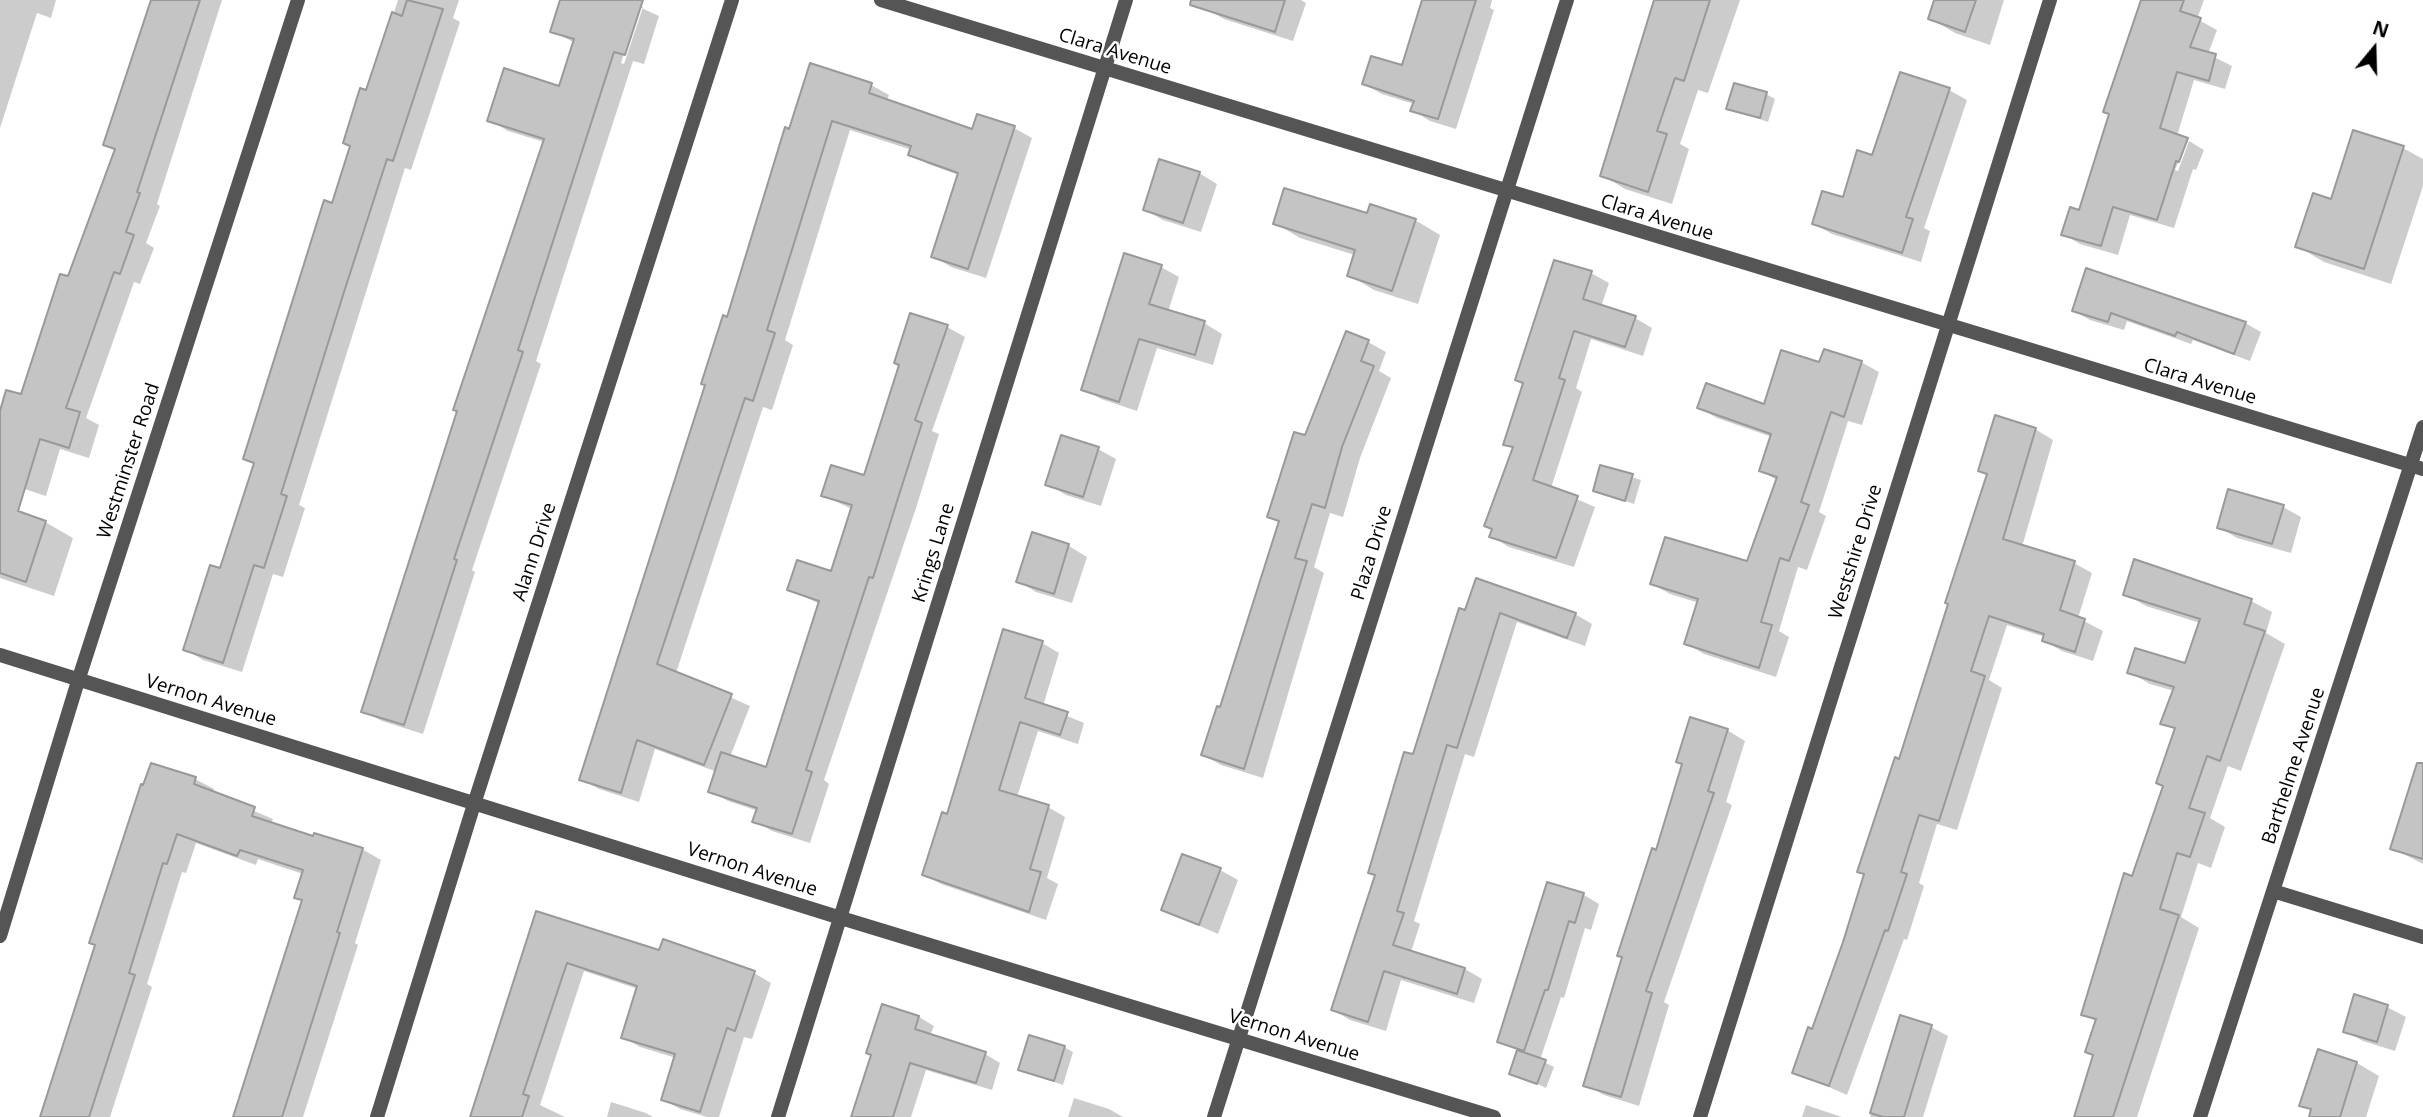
<!DOCTYPE html>
<html>
<head>
<meta charset="utf-8">
<style>
  body { margin:0 }
  #map { position:relative; width:2423px; height:1117px; overflow:hidden; background:#fff; font-family:"Open Sans",sans-serif }
  canvas { display:block }
  .north { position:absolute; left:2339px; top:14px; width:70px; height:70px; -webkit-text-stroke:5px #fff; paint-order:stroke; rotate:19deg; font-size:19px; font-weight:700; line-height:28px; text-align:center; color:#000 }
  .north::after { content:''; display:block; margin:auto; width:24px; height:32px; background:#000; clip-path:polygon(50% 0,100% 100%,50% 72%,0 100%) }
</style>
</head>
<body>
<div id="map">
<canvas width="2423" height="1117"></canvas>
<div class="north">N</div>
</div>
<script>
const c = document.querySelector('canvas').getContext('2d');
c.lineJoin = 'round';
function paint(path, color) { c.fillStyle = color; c.fill(path, 'evenodd'); }
function trace(path, color, width, dash) { c.strokeStyle = color; c.lineWidth = width; c.lineCap = dash ? 'butt' : 'round'; c.setLineDash(dash || []); c.stroke(path); }
function label(font, color, halo, rows, align = 'center') {
  c.font = font + ' "Open Sans",sans-serif'; c.lineWidth = 5; c.setLineDash([]); c.textBaseline = 'middle'; c.strokeStyle = halo; c.fillStyle = color; for (const [text, x, y, turn = 0] of rows) {
    c.save(); c.translate(x, y); c.rotate((+turn || 0) * Math.PI / 180); c.textAlign = isNaN(turn) ? turn : align; if (halo) c.strokeText(text, 0, 0); c.fillText(text, 0, 0); c.restore();
  }
}
const shadow = new Path2D(`
  M0,0H56L51,18L37,13L0,128Z
  M152,0H222L157,204L160,206L146,243L154,248L140,284L134,282L86,418L99,425L89,458L60,449L46,496L0,481V417L22,396L117,151L105,144Z
  M398,0H459L453,18L460,22L411,170L405,168L299,505L305,508L283,577L273,574L242,672L203,660L185,649L221,570L255,465L245,459L333,205Z
  M562,0H624L659,16L644,64L633,61L536,361L541,364L472,570L475,572L423,734L382,721L363,711L544,142L508,131L489,120L561,88L575,43L552,31ZM639,7H643L624,64L621,63Z
  M1209,0H1301L1306,3L1293,41L1224,19L1206,9Z
  M1424,0H1492L1490,8L1494,10L1456,129L1430,121L1412,110L1414,104L1382,94L1364,84L1403,67Z
  M1657,0H1740L1708,93L1698,90L1680,144L1689,149L1672,204L1625,189L1602,175Z
  M1936,0H2004L1990,45L1955,33L1930,18Z
  M2144,0H2204L2197,19L2217,30L2208,54L2232,66L2225,89L2194,80L2177,136L2188,140L2175,170L2178,171L2189,141L2204,150L2196,170L2193,169L2174,228L2130,215L2118,255L2080,244L2063,234L2081,212Z
  M871,85L889,95L887,101L973,131L1014,128L1032,138L986,278L951,267L933,256L959,175L928,164L910,154L912,150L850,130L785,340L793,345L772,410L763,407L676,673L750,706L730,757L767,769L820,604L790,590L832,573L852,509L824,496L865,477L947,327L965,337L932,431L939,434L917,505L824,780L829,784L810,843L772,831L755,821L758,811L728,801L710,791L717,772L655,749L639,802L599,789L581,779L790,131Z
  M1949,90L1967,100L1924,228L1930,231L1921,262L1832,234L1814,224L1844,199L1874,157Z
  M1766,94L1775,99L1768,122L1728,108Z
  M2403,148L2423,159V186L2391,284L2324,262L2297,246Z
  M1199,173L1217,184L1201,232L1163,220L1145,210Z
  M1368,215L1415,220L1440,235L1418,304L1374,290L1349,275L1355,255L1300,238L1275,223Z
  M1161,267L1179,277L1168,312L1204,323L1222,334L1213,365L1157,348L1137,411L1101,399L1083,389Z
  M2087,270L2245,323L2261,332L2250,361L2193,340L2191,344L2127,321L2124,330L2090,320L2074,311Z
  M1591,273L1609,283L1601,307L1635,318L1652,328L1643,356L1591,339L1576,388L1582,392L1551,488L1595,507L1574,567L1509,547L1491,536L1514,449L1505,444Z
  M1368,342L1386,352L1379,371L1391,378L1360,458L1343,517L1330,513L1314,567L1324,573L1263,778L1221,765L1203,755L1221,709L1280,523L1269,517L1306,437Z
  M1861,362L1879,372L1862,425L1848,421L1819,512L1826,516L1807,570L1798,567L1779,631L1789,637L1776,677L1704,654L1686,643L1699,603L1670,594L1652,584L1748,563L1777,480L1761,471L1772,437L1717,418L1699,408L1765,407L1820,365Z
  M2035,429L2053,440L2022,547L2074,563L2092,573L2078,618L2103,631L2093,661L2062,651L2044,641L2045,637L2007,625L1989,680L2002,688L1957,830L1937,824L1919,883L1924,886L1907,940L1904,939L1847,1095L1794,1072L1813,1031L1865,875L1859,872L1901,761L1988,475L1980,470Z
  M1098,449L1116,459L1101,506L1066,495L1047,484Z
  M1601,467L1641,480L1634,504L1595,490Z
  M2283,507L2301,517L2291,553L2237,538L2219,527Z
  M0,508L45,522L73,538L54,596L0,578Z
  M1033,534L1069,546L1087,557L1072,603L1036,592L1018,581Z
  M2125,594L2251,601L2272,612L2266,633L2285,644L2241,771L2228,766L2210,818L2225,827L2211,868L2198,863L2181,917L2199,928L2137,1117H2075L2095,1056L2097,1022L2083,1014L2165,786L2176,730L2163,723L2174,691L2150,684L2129,672L2186,666L2200,623L2146,606Z
  M1460,610L1575,614L1592,624L1585,646L1517,622L1474,757L1465,754L1414,921L1420,924L1411,952L1465,969L1482,979L1474,1003L1401,980L1386,1031L1350,1020L1333,1010Z
  M1042,643L1059,653L1043,706L1084,723L1078,744L1038,731L1017,797L1048,807L1065,817L1047,878L1058,884L1046,920L941,884L924,874L948,816Z
  M1727,730L1745,741L1726,802L1732,805L1664,1002L1669,1005L1639,1106L1604,1095L1586,1085L1657,852Z
  M2423,769V864L2392,848Z
  M195,779L214,789L212,793L273,819L271,824L362,849L381,860L355,943L358,945L303,1117H235L304,901L296,897L303,874L258,859L256,865L196,843L186,873L182,872L147,984L152,987L110,1117H43Z
  M1220,870L1238,880L1218,934L1163,910Z
  M1548,884L1584,895L1599,904L1591,930L1585,928L1564,998L1561,997L1540,1060L1554,1067L1546,1088L1518,1075L1519,1051L1499,1041Z
  M537,913L661,952L754,973L771,983L752,1039L744,1037L719,1117H707L680,1109L663,1099L676,1058L640,1047L623,1037L638,989L584,971L540,1105L565,1117H471Z
  M2387,1007L2406,1017L2395,1051L2363,1041L2345,1031Z
  M919,1017L934,1026L930,1036L985,1054L1000,1063L992,1090L926,1070L911,1117H853Z
  M1901,1017L1931,1027L1948,1036L1923,1117H1870Z
  M1064,1047L1073,1052L1063,1085L1020,1070Z
  M2319,1051L2357,1063L2379,1076L2366,1117H2311L2313,1111L2301,1105Z
  M1074,1098L1109,1109L1123,1117H1068Z
  M611,1102L646,1113L653,1117H607Z
  M1806,1105L1842,1117H1802Z`);
const building = new Path2D(`
  M151,0H200L137,192L140,193L126,232L134,235L120,274L114,272L66,408L80,412L69,448L40,439L18,511L46,521L26,582L0,573V411L6,390L21,394L60,274L68,276L115,149L103,145Z
  M407,0L443,9L393,161L387,159L344,292L281,494L287,496L264,568L254,565L223,663L183,650L210,565L220,568L254,463L243,459L324,200L332,203L350,146L343,143L360,88L366,90L392,12L402,16Z
  M560,0H643L625,55L614,52L518,350L523,352L454,559L457,560L404,725L361,712L457,411L453,410L544,139L487,121L504,68L559,86L574,39L550,32Z
  M1191,0H1285L1275,32L1190,5Z
  M1422,0H1476L1438,119L1410,111L1414,101L1362,84L1371,56L1402,65Z
  M1654,0H1710L1684,81L1675,78L1657,131L1667,134L1648,192L1600,176Z
  M1934,0H1976L1965,32L1928,19Z
  M2141,0H2184L2180,11L2201,18L2190,47L2216,54L2209,81L2177,72L2160,128L2188,138L2179,162L2176,161L2157,220L2113,207L2101,246L2061,235L2070,207L2079,210L2109,114L2103,112Z
  M810,63L872,83L869,93L972,129L977,114L1015,126L968,269L931,257L958,173L908,155L911,146L832,121L767,330L775,333L753,401L745,398L657,664L732,694L704,765L637,740L621,793L579,780L705,385L701,384L723,315L727,317L785,127L789,129Z
  M1900,72L1950,88L1906,217L1913,219L1902,253L1812,224L1822,191L1843,197L1857,150L1872,155Z
  M1734,83L1767,92L1760,118L1726,109Z
  M2353,130L2404,146L2364,269L2295,247L2313,193L2331,199Z
  M1159,159L1200,172L1183,223L1143,210Z
  M1284,188L1367,213L1370,204L1416,219L1392,291L1347,276L1355,250L1273,224Z
  M1124,253L1162,265L1149,304L1205,321L1195,355L1139,339L1119,402L1081,390Z
  M1554,260L1592,271L1583,299L1636,316L1625,347L1574,331L1559,378L1565,380L1533,480L1578,496L1556,558L1489,537L1492,529L1484,526L1513,447L1503,445L1523,383L1515,380Z
  M2086,268L2246,322L2234,354L2177,332L2175,336L2111,313L2108,322L2072,311Z
  M910,313L948,325L915,420L922,423L899,495L873,578L869,577L806,770L812,772L792,834L752,822L757,808L708,792L721,752L766,767L819,601L787,590L797,560L831,571L852,505L821,496L831,465L864,475L899,365L894,363Z
  M1346,331L1369,340L1361,361L1374,366L1342,447L1325,508L1312,504L1295,558L1307,561L1244,769L1201,755L1217,706L1220,707L1279,521L1267,517L1294,432L1305,435Z
  M1824,349L1862,361L1844,417L1831,412L1801,502L1809,505L1789,561L1780,558L1761,622L1772,625L1759,668L1684,644L1698,599L1650,584L1665,537L1747,561L1777,477L1759,471L1771,434L1697,408L1706,383L1764,404L1781,350L1819,362Z
  M1995,415L2036,428L2003,539L2075,561L2060,610L2085,619L2075,652L2042,641L2044,634L1989,616L1971,671L1985,676L1939,821L1919,815L1901,872L1907,874L1888,931L1885,930L1829,1086L1792,1073L1808,1027L1812,1029L1843,942L1864,874L1857,872L1895,757L1899,759L1948,604L1945,603L1987,474L1978,471Z
  M1061,435L1099,447L1083,497L1045,485Z
  M1600,465L1633,474L1625,501L1593,491Z
  M2228,489L2284,505L2272,544L2217,528Z
  M1032,532L1069,544L1054,594L1016,582Z
  M2134,559L2252,599L2244,624L2265,631L2220,761L2207,756L2189,808L2205,813L2190,857L2177,853L2160,909L2179,915L2113,1117H2074L2093,1055L2085,1052L2096,1019L2081,1015L2124,873L2132,876L2163,786L2156,783L2175,728L2160,724L2174,687L2127,673L2135,648L2185,663L2200,619L2123,595Z
  M1476,578L1576,613L1567,638L1500,613L1457,748L1447,745L1397,911L1404,913L1393,945L1465,968L1457,994L1384,971L1368,1022L1331,1010L1375,875L1368,873L1404,752L1413,754L1459,608L1465,610Z
  M1003,629L1043,641L1025,698L1068,712L1060,735L1020,722L999,790L1049,805L1030,869L1041,872L1029,912L922,875L942,812L947,814Z
  M1690,717L1728,729L1708,791L1714,793L1646,991L1652,993L1621,1097L1583,1086L1622,957L1617,956L1652,848L1656,850L1682,764L1676,762Z
  M151,763L196,777L194,784L255,807L252,816L313,836L314,833L363,848L337,932L340,933L282,1117H233L302,900L294,898L303,870L240,850L237,856L177,834L167,864L163,863L129,973L135,975L89,1117H40L95,945L89,943L141,784L143,785Z
  M2417,763H2423V859L2390,849Z
  M1182,854L1221,868L1199,925L1161,910Z
  M1547,882L1584,893L1575,923L1569,921L1548,990H1545L1524,1051L1497,1042Z
  M536,911L659,950L663,939L755,971L735,1031L727,1028L700,1112L661,1100L675,1054L621,1038L637,986L567,963L523,1094L529,1096L522,1117H470Z
  M2354,994L2388,1005L2377,1042L2343,1032Z
  M882,1004L919,1016L915,1029L986,1052L976,1083L910,1063L893,1117H851L871,1055L866,1053Z
  M1900,1015L1932,1025L1904,1117H1883L1870,1113Z
  M1029,1035L1065,1046L1054,1081L1018,1070Z
  M2318,1049L2357,1062L2340,1117H2309L2311,1109L2299,1106Z
  M1517,1050L1546,1060L1537,1084L1509,1074Z`);
const street = new Path2D(`
  M881,0L2423,469
  M0,655L841,918L1494,1117
  M2273,891L2423,937
  M0,936L78,681L298,0
  M377,1117L475,801L732,0
  M778,1117L1126,0
  M1214,1117L1567,0
  M1700,1117L2050,0
  M2200,1117L2423,427`);
const streetNames = [
  ["Clara Avenue",1115,52,17],
  ["Clara Avenue",1657,218,17],
  ["Clara Avenue",2200,382,17],
  ["Westminster Road",129,461,-72],
  ["Alann Drive",535,552,-72],
  ["Westshire Drive",1856,552,-73],
  ["Krings Lane",934,553,-73],
  ["Plaza Drive",1372,553,-73],
  ["Vernon Avenue",211,701,17],
  ["Barthelme Avenue",2294,766,-72],
  ["Vernon Avenue",752,870,18],
  ["Vernon Avenue",1294,1036,17]
];
paint(shadow, '#0003');
paint(building, '#c4c4c4');
trace(building, '#999', 2);
trace(street, '#555', 14);
label('19px', '#000', '#fff', streetNames);
</script>
</body>
</html>
